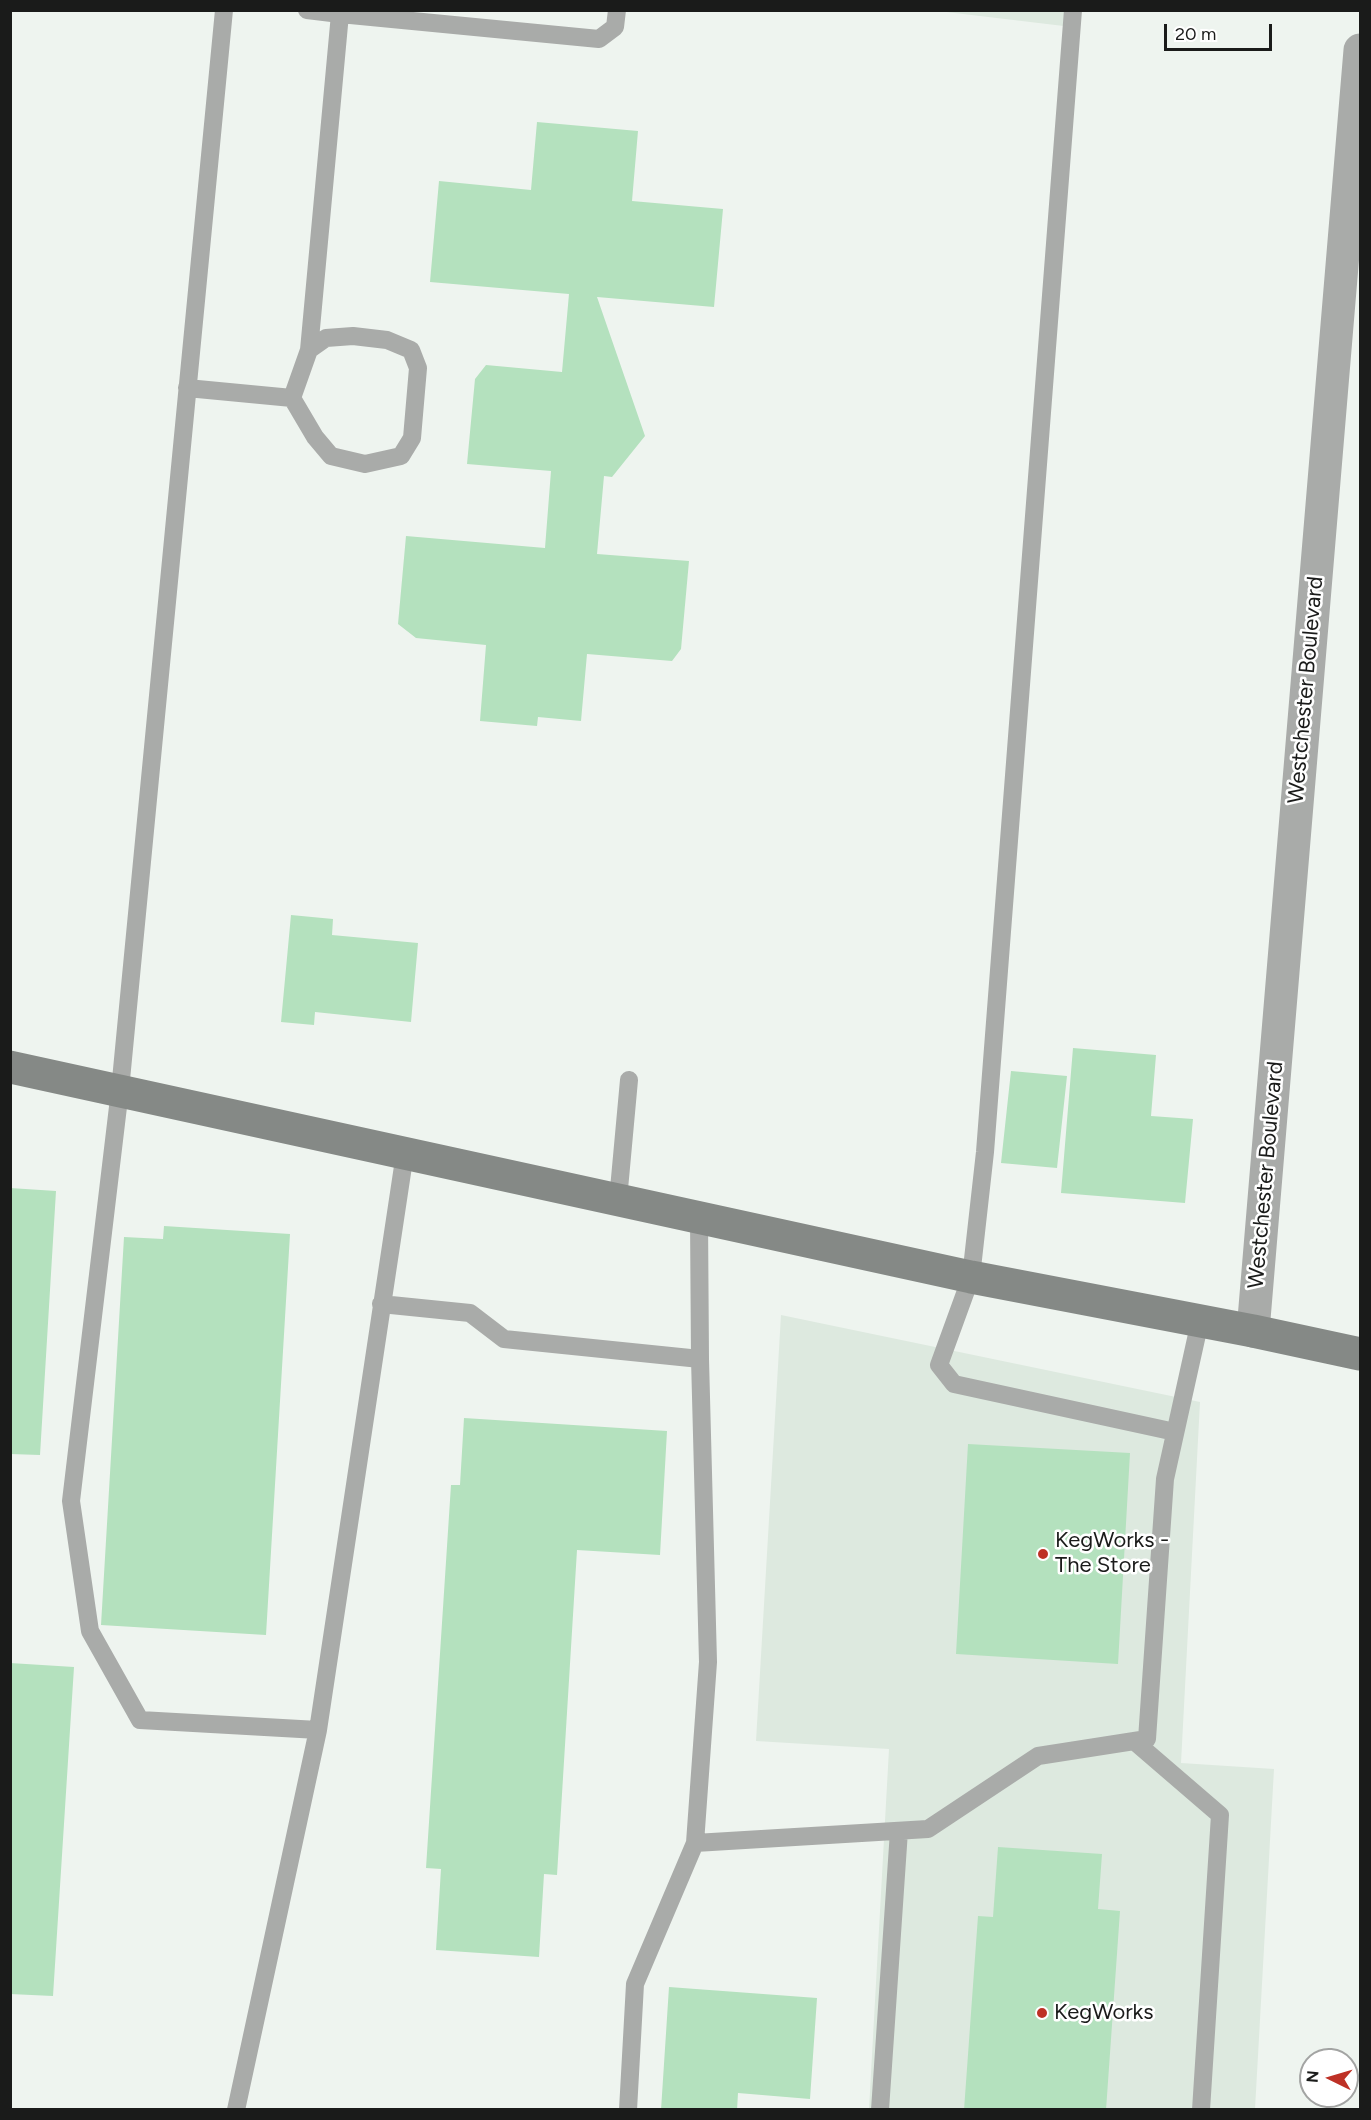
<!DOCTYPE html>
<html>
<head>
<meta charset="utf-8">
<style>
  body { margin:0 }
  #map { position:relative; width:1371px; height:2120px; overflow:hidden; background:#eef4ef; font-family:Figtree,sans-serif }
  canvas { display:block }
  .frame { position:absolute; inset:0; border:12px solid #1a1b1a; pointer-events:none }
  .north { position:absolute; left:1299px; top:2048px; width:60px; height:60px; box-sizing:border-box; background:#fff; border:2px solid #a3a4a3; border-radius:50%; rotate:275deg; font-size:16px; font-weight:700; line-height:24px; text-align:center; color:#1a1b1a }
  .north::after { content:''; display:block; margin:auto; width:21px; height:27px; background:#be3126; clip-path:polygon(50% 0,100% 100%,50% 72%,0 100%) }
  .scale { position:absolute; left:1164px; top:24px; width:108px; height:27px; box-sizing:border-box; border:3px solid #1a1b1a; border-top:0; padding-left:8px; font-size:18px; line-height:21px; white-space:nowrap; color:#1a1b1a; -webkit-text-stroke:4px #fff; paint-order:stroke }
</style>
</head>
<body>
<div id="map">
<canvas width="1371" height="2120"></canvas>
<div class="frame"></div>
<div class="north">N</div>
<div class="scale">20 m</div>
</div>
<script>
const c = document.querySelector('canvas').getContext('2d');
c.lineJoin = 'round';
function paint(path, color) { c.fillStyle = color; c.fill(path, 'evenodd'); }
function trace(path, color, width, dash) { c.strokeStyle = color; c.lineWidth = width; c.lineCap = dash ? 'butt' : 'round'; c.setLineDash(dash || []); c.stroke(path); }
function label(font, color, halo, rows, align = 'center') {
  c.font = font + ' Figtree,sans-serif'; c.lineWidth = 5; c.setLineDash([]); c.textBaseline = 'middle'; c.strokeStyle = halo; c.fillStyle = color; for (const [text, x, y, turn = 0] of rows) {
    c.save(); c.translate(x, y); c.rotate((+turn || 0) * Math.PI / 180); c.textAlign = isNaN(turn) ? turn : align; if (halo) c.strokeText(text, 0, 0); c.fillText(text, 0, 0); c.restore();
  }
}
const built = new Path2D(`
  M938,11H1074L1072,27Z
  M781,1315L1200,1402L1181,1763L1274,1769L1255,2109H869L889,1749L756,1741Z`);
const building = new Path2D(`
  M537,122L638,131L632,201L723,209L714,307L597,297L645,436L612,477L604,476L597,554L689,561L681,649L672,661L587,654L581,721L538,717L537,726L480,721L486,645L416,638L398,624L406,536L545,548L551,471L467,464L475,379L486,365L562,372L569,294L430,282L439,181L531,190Z
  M291,915L333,919L332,935L418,943L411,1022L315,1012L314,1025L281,1022Z
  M1073,1048L1156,1055L1151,1116L1193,1119L1185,1203L1061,1193Z
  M1011,1071L1067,1076L1057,1168L1001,1163Z
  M10,1188L56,1191L40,1455L10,1454Z
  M164,1226L290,1234L266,1635L101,1625L124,1237L163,1239Z
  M464,1418L667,1431L660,1555L577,1550L557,1875L544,1874L539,1957L436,1950L441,1869L426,1868L451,1485H460Z
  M968,1444L1130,1453L1118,1664L956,1654Z
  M10,1663L74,1667L53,1996L10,1994Z
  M998,1847L1102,1854L1098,1909L1120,1911L1106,2110H964L978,1916L993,1917Z
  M669,1987L817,1998L810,2099L738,2093L737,2110H661Z`);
const service = new Path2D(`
  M224,10L120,1090L71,1501L90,1631L140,1720L318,1730
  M307,10L340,14
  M1073,10L985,1152L971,1277L939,1365L954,1384L1175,1432
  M309,350L340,14L599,39L615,27L617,10
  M187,388L292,398L315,437L331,456L365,464L401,456L412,438L418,368L411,350L387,340L353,336L326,338L309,350L292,398
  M618,1200L629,1080
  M699,1217L700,1359L708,1662L695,1843L928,1829L1038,1756L1147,1739L1165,1479L1200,1321
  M381,1304L470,1313L504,1339L700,1359
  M1134,1741L1220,1815L1201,2110
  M236,2110L318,1730L405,1153
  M628,2110L635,1984L695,1843
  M880,2110L899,1831`);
const minor = new Path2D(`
  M1253,1331L1360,50`);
const secondary = new Path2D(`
  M10,1067L971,1277L1253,1331L1360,1354`);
const markers = [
  [1043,1554,6,"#be3126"],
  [1042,2013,6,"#be3126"]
];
const streetNames = [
  ["Westchester Boulevard",1306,690,-85],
  ["Westchester Boulevard",1266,1175,-85]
];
const poiNames = [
  ["KegWorks -",1055,1541],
  ["The Store",1055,1566],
  ["KegWorks",1054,2013]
];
paint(built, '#dde9df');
paint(building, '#b4e1be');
trace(service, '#a9aba9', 18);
trace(minor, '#a9aba9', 33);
trace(secondary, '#858986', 33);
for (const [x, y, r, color] of markers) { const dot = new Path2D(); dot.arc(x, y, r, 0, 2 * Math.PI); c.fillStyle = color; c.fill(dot); trace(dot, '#fff', 2); }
label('22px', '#1a1b1a', '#fff', streetNames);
label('22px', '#1a1b1a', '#fff', poiNames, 'left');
</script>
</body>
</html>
